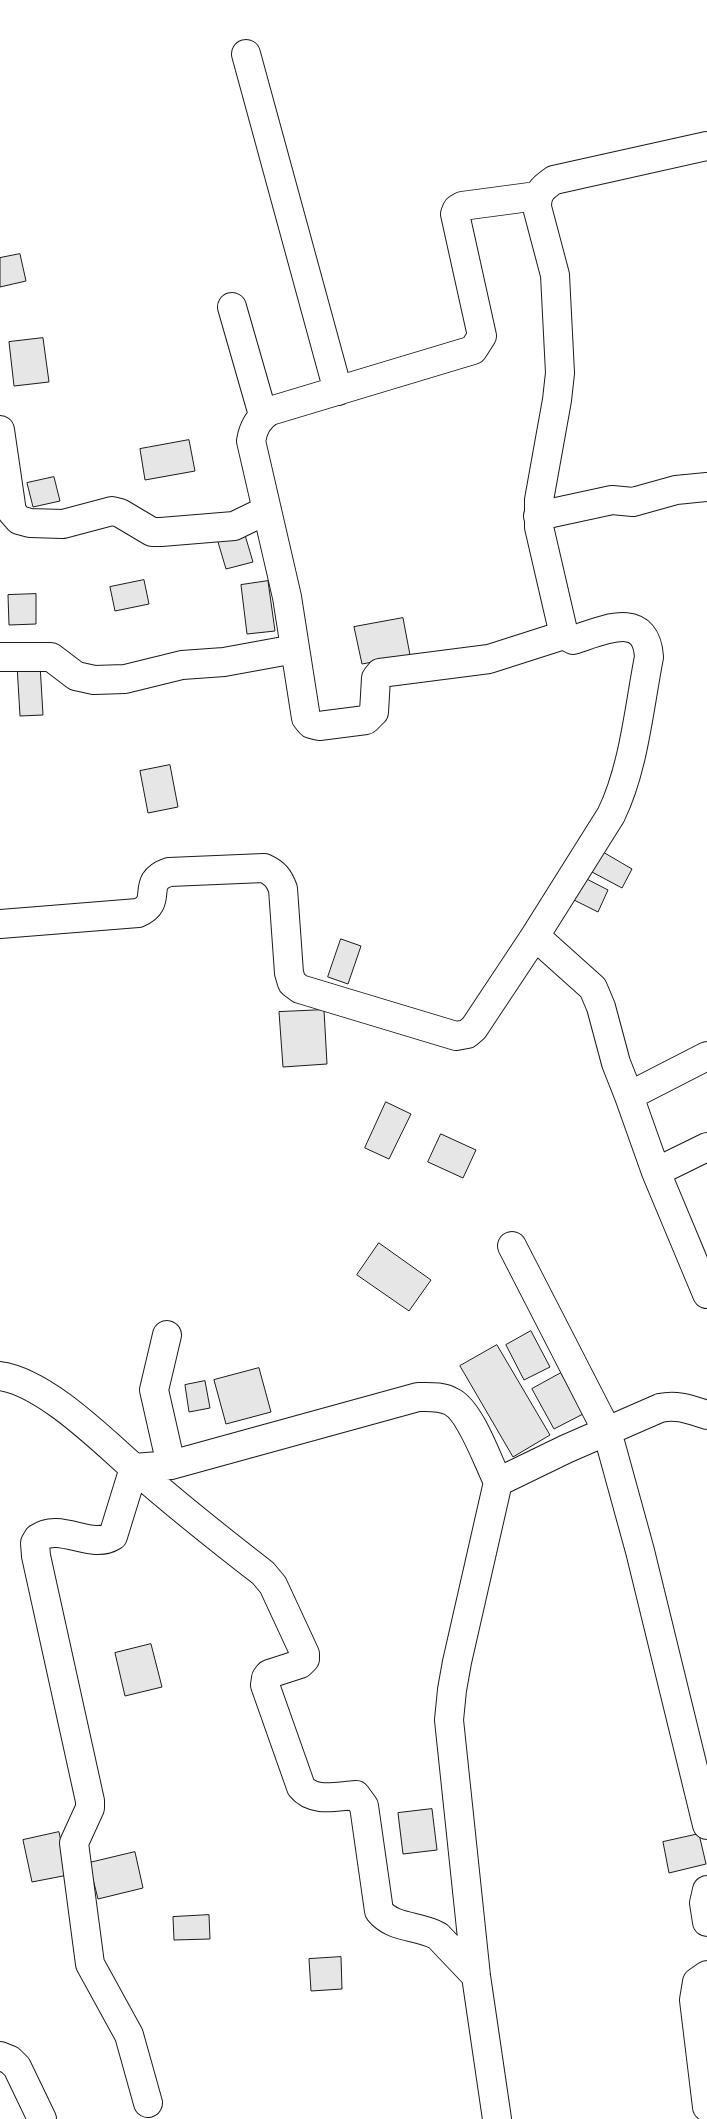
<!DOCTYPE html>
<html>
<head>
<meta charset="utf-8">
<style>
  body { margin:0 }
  canvas { display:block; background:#fff }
</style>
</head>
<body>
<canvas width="707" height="2119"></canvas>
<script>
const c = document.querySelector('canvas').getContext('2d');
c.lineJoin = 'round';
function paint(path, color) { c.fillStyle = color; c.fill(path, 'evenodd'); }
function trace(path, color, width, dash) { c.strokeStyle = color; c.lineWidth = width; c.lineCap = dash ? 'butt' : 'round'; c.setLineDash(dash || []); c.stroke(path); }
const building = new Path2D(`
  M20,254L26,281L0,287V258Z
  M43,338L49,382L14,386L9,342Z
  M189,440L195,471L145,480L140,449Z
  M54,477L60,501L33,507L27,483Z
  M245,535L253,562L226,569L218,542Z
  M144,580L149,604L115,611L110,587Z
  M268,581L275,631L247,634L241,585Z
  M36,594V624L9,625L8,595Z
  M403,618L410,655L362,664L354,627Z
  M40,664L43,715L20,716L17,665Z
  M170,765L178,807L148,813L140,771Z
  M603,852L632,869L622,888L592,872Z
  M577,874L608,890L598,912L566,896Z
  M341,939L361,946L348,984L328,977Z
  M324,1010L327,1064L283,1067L279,1012Z
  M386,1102L411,1114L389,1159L365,1148Z
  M441,1134L476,1150L463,1178L428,1162Z
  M379,1243L431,1280L409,1311L357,1275Z
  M531,1331L550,1367L524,1380L506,1345Z
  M497,1345L550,1435L513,1457L460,1366Z
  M259,1368L271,1412L226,1424L214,1380Z
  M561,1373L583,1414L554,1429L532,1389Z
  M205,1381L210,1408L189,1412L185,1385Z
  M151,1644L162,1687L125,1696L115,1653Z
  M432,1809L437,1850L403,1854L398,1813Z
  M59,1832L68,1875L32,1882L23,1840Z
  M699,1834L706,1864L669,1873L663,1842Z
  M135,1852L143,1888L98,1899L89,1863Z
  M209,1915L210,1939L174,1940L173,1917Z
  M341,1957L342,1989L311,1991L309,1959Z`);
const minor = new Path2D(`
  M246,54L338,391
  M537,196L462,206L457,209L455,214L482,336L473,350L270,411C259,417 253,429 251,441L287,597L306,718L311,724L319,726L366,720L374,712L376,678L380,673L489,659L564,635
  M232,307L263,415
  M0,430L12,512L19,520L30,523L63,524L112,511L120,513L152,532H161L234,526L267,510
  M538,516L612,500L633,502L676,490L707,487
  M0,657H51L76,676L94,680L125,679L182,665L224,662L295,649
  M0,924L138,913C165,902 139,882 169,872L264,868C275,873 279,878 283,889L289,973L292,983L300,989L456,1036L467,1034L474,1028L535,936L593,988L601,1007L616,1063L629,1096L707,1056
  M535,936L611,815C634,768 639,708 649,657C646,609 602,631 573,640L564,635L539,527V500L557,400L560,373L555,275L537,207C537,193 542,188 554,180L707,146
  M629,1096L656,1172L707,1294
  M656,1172L707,1147
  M512,1246L607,1431L640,1551L707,1825
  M167,1335L154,1390L171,1465
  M0,1376C44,1382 100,1438 133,1467C175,1504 219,1539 263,1573L273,1585L305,1654V1659L300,1664L269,1674L266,1678L265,1685L301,1787C314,1803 337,1796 356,1795L364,1806L379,1911C393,1929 419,1925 438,1936L476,1976
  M707,1890L704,1903L707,1922
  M707,1975L697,1982L694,2000L707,2107
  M0,2056L10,2060L17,2067L42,2119
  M148,2103L129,2035L90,1964L74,1843L90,1808V1801L36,1556L35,1543L38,1538C60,1522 91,1550 113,1536L134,1468L171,1465L418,1397C430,1397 442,1396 452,1402C471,1412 488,1462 498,1482L566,1449L660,1408C678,1404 691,1410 707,1415
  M497,2119L476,1976L449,1720L452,1690L457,1662L498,1482`);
paint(building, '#e6e6e6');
trace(building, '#1a1a1a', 1);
trace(minor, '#1a1a1a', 30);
trace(minor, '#fff', 28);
</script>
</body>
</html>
